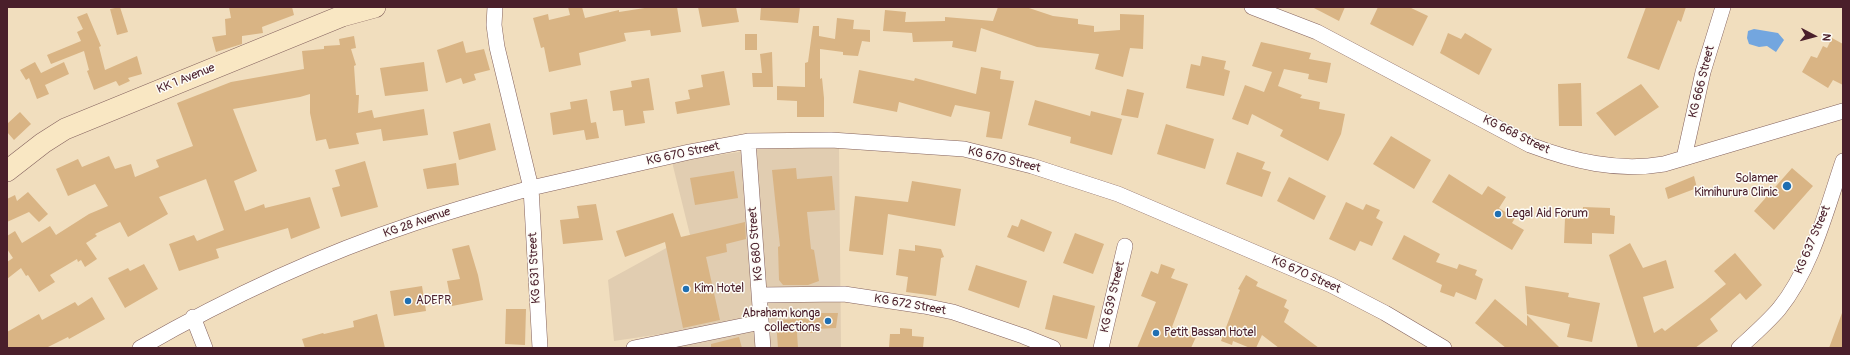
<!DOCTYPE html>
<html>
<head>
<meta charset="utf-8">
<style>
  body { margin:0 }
  #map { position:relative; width:1850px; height:355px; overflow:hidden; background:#f1debe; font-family:Pangolin,sans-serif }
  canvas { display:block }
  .frame { position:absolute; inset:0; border:8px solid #4a1f2b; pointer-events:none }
  .north { position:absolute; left:1794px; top:16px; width:40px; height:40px; -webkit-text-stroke:3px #fdfcf7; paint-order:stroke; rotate:96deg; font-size:11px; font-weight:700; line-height:16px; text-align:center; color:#4a1f2b }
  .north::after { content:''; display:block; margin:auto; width:14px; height:18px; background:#4a1f2b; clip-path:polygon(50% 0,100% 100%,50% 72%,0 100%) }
</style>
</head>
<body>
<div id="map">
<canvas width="1850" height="355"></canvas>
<div class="frame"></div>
<div class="north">N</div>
</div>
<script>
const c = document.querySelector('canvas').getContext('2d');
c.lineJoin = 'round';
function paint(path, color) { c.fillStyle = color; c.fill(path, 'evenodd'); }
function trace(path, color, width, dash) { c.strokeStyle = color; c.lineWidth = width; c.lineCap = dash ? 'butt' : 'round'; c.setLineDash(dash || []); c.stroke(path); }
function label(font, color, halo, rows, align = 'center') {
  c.font = font + ' Pangolin,sans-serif'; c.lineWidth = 3; c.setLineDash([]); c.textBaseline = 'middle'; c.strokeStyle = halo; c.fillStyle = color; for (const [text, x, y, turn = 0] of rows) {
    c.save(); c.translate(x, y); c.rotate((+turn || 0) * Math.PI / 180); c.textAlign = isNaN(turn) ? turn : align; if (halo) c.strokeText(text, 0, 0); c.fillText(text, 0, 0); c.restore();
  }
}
const built = new Path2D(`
  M839,147L841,348H670L668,333L614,341L608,280L690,235L672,162L759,149Z`);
const water = new Path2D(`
  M1754,29L1778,33L1784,40L1776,52L1767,46L1759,47L1749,44L1747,38L1748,31Z`);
const building = new Path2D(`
  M120,7L128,32L117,35L110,9Z
  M229,7H292L294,15L262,27L263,33L242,36V44L216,52L212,37L226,35L225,19L231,18Z
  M568,7H582L585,18L619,10V12L651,7H677L681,32L651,36L650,30L624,33L626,41L579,53L581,65L549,72L544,47L541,48L533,18L548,14L549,20L570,15Z
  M698,7H736L739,22L702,27Z
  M761,7H800L798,23L760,20Z
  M998,7H1026L1053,16L1078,19V24L1094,26V32L1120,30V14L1144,15L1143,49L1130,48L1123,77L1095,69L1099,54L1037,47L981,28L976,52L952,47L953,41L913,42L912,33L883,31L885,10L906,12L905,22L945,21V17L993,21Z
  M1312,7H1345L1339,21Z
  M1378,7H1409L1428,16L1413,46L1370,24Z
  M1646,7H1686L1681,22L1678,20L1659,70L1627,58Z
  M87,13L101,46L99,47L105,70L137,56L142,74L128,78L130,81L119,86L116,81L94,90L87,71L89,70L84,51L51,64L47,55L81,41L77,32L83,29L77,17Z
  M837,18L854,20L853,29L870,30V42L862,41L858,56L843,55V52L820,49V79L822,78L824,98V117H797V101L777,100V86L805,87V63L808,62L813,26H819V36L835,39Z
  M1448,33L1461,39L1465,33L1492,49L1479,75L1440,53Z
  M745,34H757V50H745Z
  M354,36L356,48L351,49L356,65L354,66L356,95H359L358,113L372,110L374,118L424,109L428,135L383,141L381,129L356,133L359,144L329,149L326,139L316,141L310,113V94L300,97L233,109L257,171L234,181L245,211L264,204L265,208L310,197L320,228L291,239L288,228L216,249L219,258L179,271L169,244L194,235L197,241L224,230L206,179L159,197L168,214L128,237L120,222L95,234L97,236L86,243L97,259L85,267L81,260L78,262L77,259L50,275L55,282L39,292L28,275L26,276L21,268L7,279V262L13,258L7,249V236L15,231L22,243L50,226L56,235L89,214L108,206L95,184L68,196L56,169L78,159L82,167L109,156L115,169L131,164L135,177L159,167L156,160L193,146L177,103L231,82L304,69L302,51L324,49V46L340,45L339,39Z
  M1832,38L1843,44V85L1833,80L1828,88L1802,72L1811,56L1817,58L1823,46L1827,48Z
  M463,41L466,53L484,49L490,70L474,74L476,80L463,84L461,78L446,83L437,50Z
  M1261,42L1311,53L1309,59L1331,63L1327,83L1308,79L1309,74L1284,69L1278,86L1302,95L1300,98L1320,102L1319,109L1345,114L1341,134L1328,161L1280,136L1283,130L1252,114L1248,125L1232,119L1245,85L1264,92L1272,72L1252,66Z
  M772,52L773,87H753L752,73H762L760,54Z
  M1202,56L1226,61L1224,69L1230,71L1224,96L1186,88L1191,64L1200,66Z
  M35,62L41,73L64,62L69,74L45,85L49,94L37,99L29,78L26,80L20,70Z
  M424,62L428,91L385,96L380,68Z
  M981,67L1001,71L1000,79L1014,81L1002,139L986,137L990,112L955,105L951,117L899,102L897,112L853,103L859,70L914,81L915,78L976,94Z
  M724,71L730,105L677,114L675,102L690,99L688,90L703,87L701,75Z
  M649,78L654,110L643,111L645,123L625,126L623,110L613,111L610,91L632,87L631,81Z
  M1581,83L1582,126H1559L1558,84Z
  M1641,84L1659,107L1615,136L1596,113Z
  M1127,89L1144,93L1138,118L1121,115Z
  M587,99L591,123L596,122L599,138L586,140L584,130L553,135L550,113L571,109L570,102Z
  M1035,100L1090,116L1091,111L1122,119L1112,155L1070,143L1071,137L1028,125Z
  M20,112L31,124L14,140L7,132V124Z
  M490,123L496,150L459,160L453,132Z
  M1166,124L1214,139L1205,169L1157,154Z
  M1391,136L1431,160L1414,189L1373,164Z
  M1237,152L1265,162L1262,169L1271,172L1262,197L1226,184Z
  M365,161L378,207L341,217L332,188L340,186L335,170Z
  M456,163L459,185L427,189L423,169Z
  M796,168L797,179L832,176L835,210L807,212L811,249L814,250L819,281L808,285H783L779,280L778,247L780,246L772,170Z
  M1792,168L1813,186L1774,230L1754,211Z
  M734,171L738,198L695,205L690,178Z
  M1449,174L1482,195L1488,186L1506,197L1499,208L1515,218L1512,223L1524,230L1512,250L1432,202Z
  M1694,176L1697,188L1668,199L1665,188Z
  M1289,177L1326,196L1314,220L1277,201Z
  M912,181L961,189L955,226L888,214L883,255L849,251L855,196L908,202Z
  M28,192L48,214L39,222L29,212L7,222V199L15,195L17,201Z
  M1346,202L1363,210L1366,204L1380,210L1376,218L1383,222L1372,246L1360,241L1355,251L1329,239Z
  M596,204L603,240L563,244L560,220L579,218L577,206Z
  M1583,207L1610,208V215L1615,216L1614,234L1592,233V244L1564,243L1565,218L1583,219Z
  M673,213L681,237L745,222L746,239L726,244L727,252L706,257L720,320L683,328L665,242L625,257L616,231Z
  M1021,219L1052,232L1044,252L1007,237L1012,225L1018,227Z
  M1075,233L1104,244L1093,274L1063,263Z
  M1404,235L1440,254L1436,262L1457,269L1459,264L1477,270L1475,275L1483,279L1476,300L1456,292L1454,297L1440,292L1442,285L1392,259Z
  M1630,243L1643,268L1666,260L1674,288L1643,297L1654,333L1662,328L1665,331L1705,301L1726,284L1714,271L1735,253L1762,285L1746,300L1740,293L1710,319L1718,331L1695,348H1638L1609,255Z
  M469,245L478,275L483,300L452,306L447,281L460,279L452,249Z
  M915,245L941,249L944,257L941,258L936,296L906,292L908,277L896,275L899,249L915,251Z
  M144,264L158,289L125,308L108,278L128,268L130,271Z
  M1161,264L1175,269L1171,278L1188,284L1172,327L1196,337L1191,348H1137L1156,302L1141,296L1151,271L1158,274Z
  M976,265L1027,281L1019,308L968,290Z
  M1246,275L1258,282L1256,286L1287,300L1284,307L1289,310L1284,322L1319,348H1279L1262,335L1256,348H1250L1233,341L1232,345L1221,341L1240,290L1238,289Z
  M422,286L426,311L394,316L390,291Z
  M1525,286L1569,293L1568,297L1600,303L1592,342L1567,337L1570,324L1527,314Z
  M1053,295L1095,306L1087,339L1045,329Z
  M92,297L105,319L69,339L68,337L46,348H7V332L39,314L42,320L75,302L78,306Z
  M1495,299L1527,326V315L1560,348H1506L1475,323Z
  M506,309H526L525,345L505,344Z
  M817,313H838L836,328L815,329V333H797L798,348H778L776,320L818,318Z
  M1842,313L1843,348H1829Z
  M377,314L385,348H305L302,339L323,333L324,334L354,327L353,321Z
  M900,328L912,329V336L924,337L923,348H889L890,334H900Z
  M739,337L742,348H711V344Z`);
const minor = new Path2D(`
  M1252,7L1317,32L1530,145C1573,161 1617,172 1664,164L1843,111
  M748,141L763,348
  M1684,158L1703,72L1723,7
  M760,295L844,294L924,306L953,312L1023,336L1053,348
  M193,317L205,348
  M140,348C227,298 319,255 415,223C453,210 492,199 531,188L497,47L494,25L495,7
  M540,348L531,188L689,152L748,141L831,140L964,149L1032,166L1118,194L1331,285L1385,313L1444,348
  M634,348L761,322
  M1101,348L1125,246
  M1739,348C1752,336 1767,323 1779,309C1812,268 1826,211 1843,161`);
const secondary = new Path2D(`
  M7,171L43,143L65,129L342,16L375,7`);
const markers = [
  [1787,186,5,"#1f6fb2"],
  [1498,214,4,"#1f6fb2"],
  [686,289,4,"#1f6fb2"],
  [408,301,4,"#1f6fb2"],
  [828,321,4,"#1f6fb2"],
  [1156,333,4,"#1f6fb2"]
];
const streetNames = [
  ["KK 1 Avenue",186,79,-22],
  ["KG 666 Street",1702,82,-76],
  ["KG 668 Street",1516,135,26],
  ["KG 670 Street",683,154,-12],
  ["KG 670 Street",1004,160,14],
  ["KG 28 Avenue",417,223,-19],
  ["KG 637 Street",1813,240,-67],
  ["KG 680 Street",756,244,-95],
  ["KG 631 Street",535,268,-93],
  ["KG 670 Street",1306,275,24],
  ["KG 639 Street",1113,297,-77],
  ["KG 672 Street",910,305,10]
];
const poiNames = [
  ["Solamer",1778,179,"right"],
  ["Kimihurura Clinic",1778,193,"right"],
  ["Legal Aid Forum",1506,214],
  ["Kim Hotel",694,289],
  ["ADEPR",416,301],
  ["Abraham konga",820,314,"right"],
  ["collections",820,328,"right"],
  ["Petit Bassan Hotel",1164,333]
];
paint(built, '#e1cdb1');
paint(water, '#73a6df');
paint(building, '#d9b484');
trace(minor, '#84625e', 16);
trace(secondary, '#84625e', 22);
trace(minor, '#fff', 15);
trace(secondary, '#f9e7c3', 21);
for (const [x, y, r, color] of markers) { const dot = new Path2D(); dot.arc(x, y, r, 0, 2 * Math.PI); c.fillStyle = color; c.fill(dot); trace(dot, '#fdfcf7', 1.5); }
label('12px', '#4a1f2b', '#fdfcf7', streetNames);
label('12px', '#4a1f2b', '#fdfcf7', poiNames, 'left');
</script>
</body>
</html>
